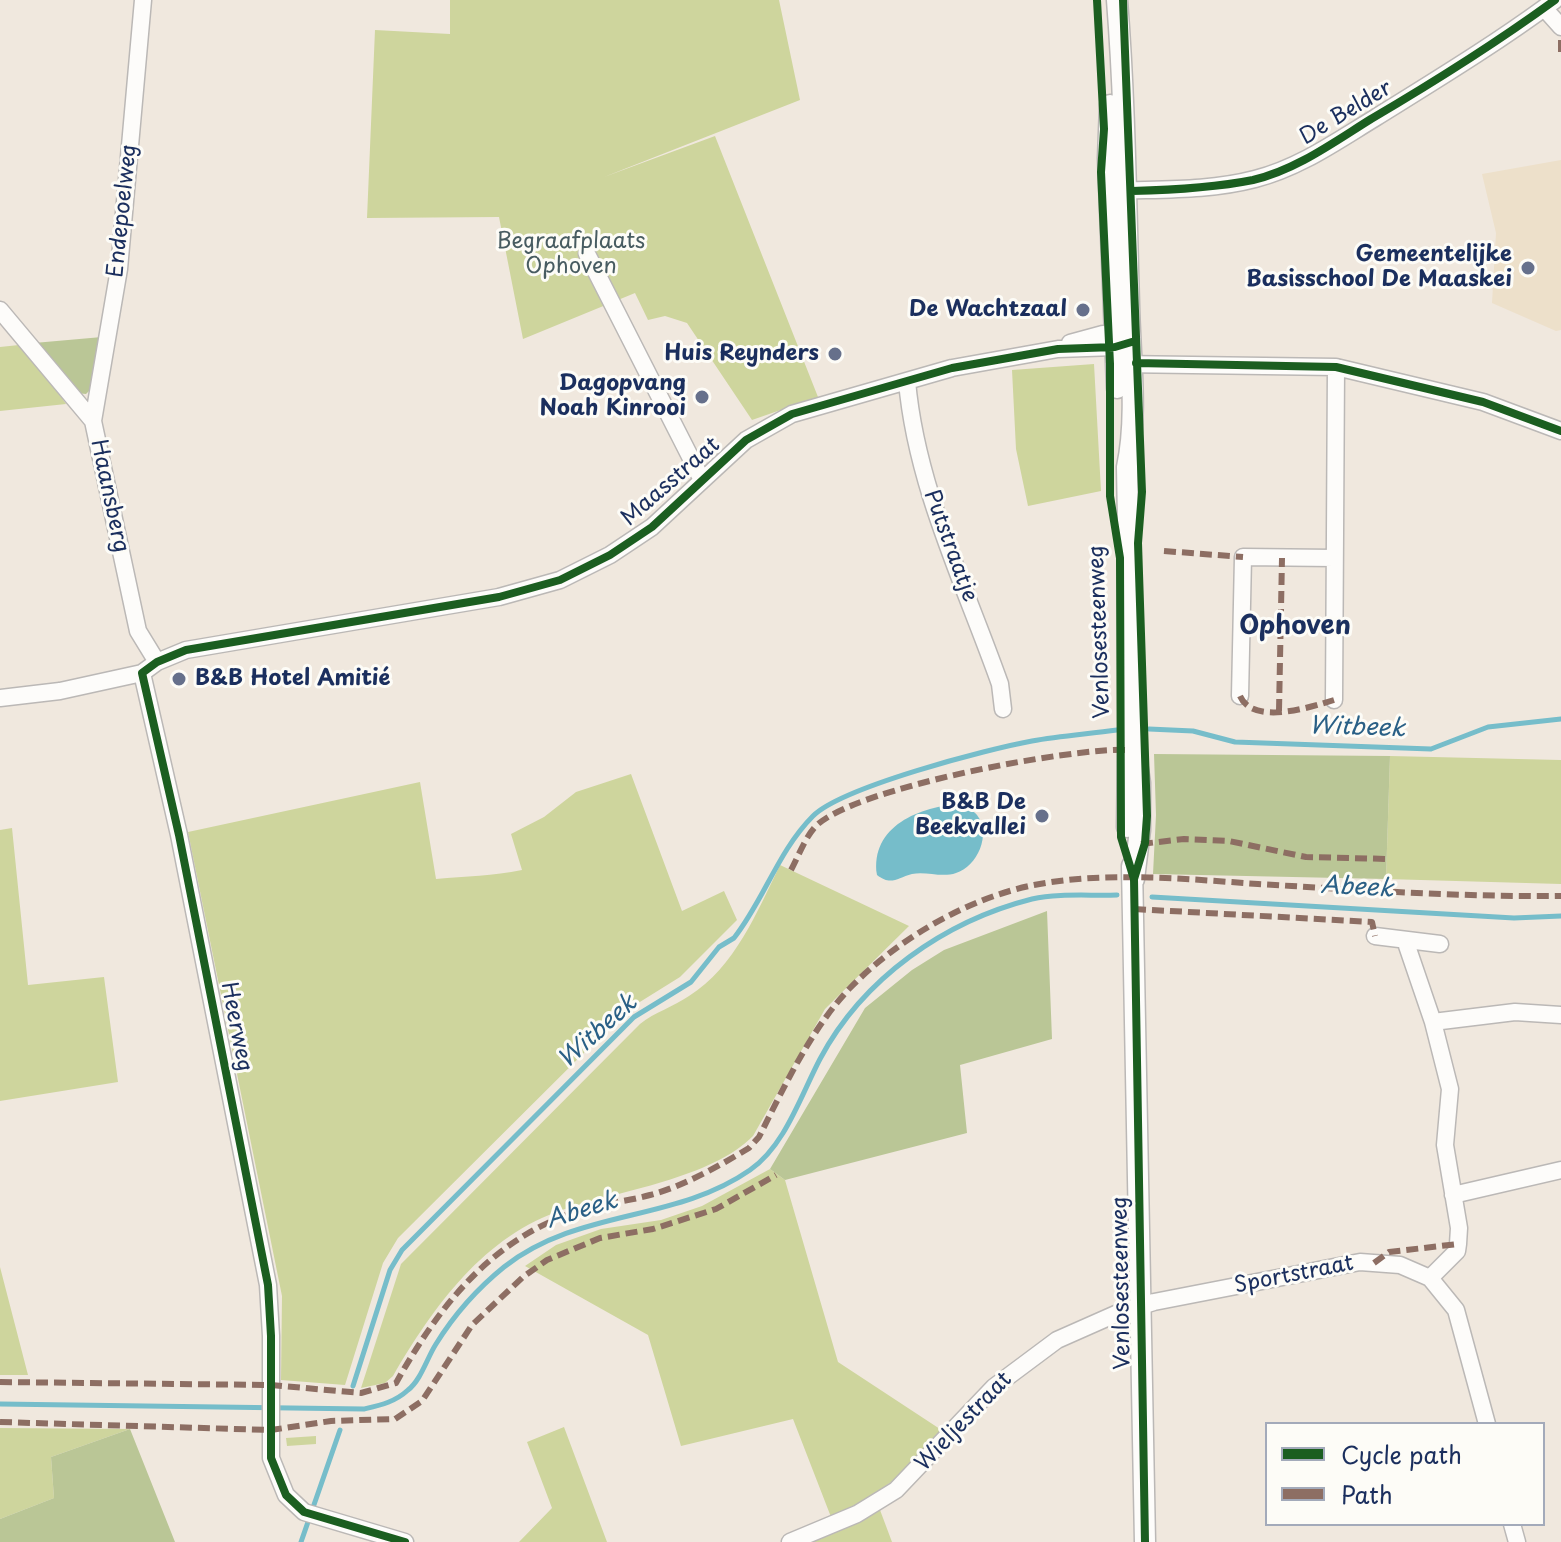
<!DOCTYPE html>
<html>
<head>
<meta charset="utf-8">
<style>
  body { margin:0 }
  #map { position:relative; width:1561px; height:1542px; overflow:hidden; background:#f0e8de; font-family:"Playpen Sans",sans-serif }
  canvas { display:block }
  .legend { position:absolute; left:1265px; top:1422px; width:280px; height:104px; box-sizing:border-box; background:#fdfcf7; border:2px solid #a3aaba; margin:0; padding:10px 14px; list-style:none; font-size:24px; color:#1b2f5e }
  .legend li { display:flex; align-items:center; gap:16px; height:40px }
  .legend b { width:40px; border:2px solid #a3aaba }
</style>
</head>
<body>
<div id="map">
<canvas width="1561" height="1542"></canvas>
<ul class="legend">
<li><b style="height:10px;background:#1b5e20"></b>Cycle path</li>
<li><b style="height:10px;background:#8d6e63"></b>Path</li>
</ul>
</div>
<script>
const c = document.querySelector('canvas').getContext('2d');
c.lineJoin = 'round';
function paint(path, color) { c.fillStyle = color; c.fill(path, 'evenodd'); }
function trace(path, color, width, dash) { c.strokeStyle = color; c.lineWidth = width; c.lineCap = dash ? 'butt' : 'round'; c.setLineDash(dash || []); c.stroke(path); }
function label(font, color, halo, rows, align = 'center') {
  c.font = font + ' "Playpen Sans",sans-serif'; c.lineWidth = 6; c.setLineDash([]); c.textBaseline = 'middle'; c.strokeStyle = halo; c.fillStyle = color; for (const [text, x, y, turn = 0] of rows) {
    c.save(); c.translate(x, y); c.rotate((+turn || 0) * Math.PI / 180); c.textAlign = isNaN(turn) ? turn : align; if (halo) c.strokeText(text, 0, 0); c.fillText(text, 0, 0); c.restore();
  }
}
const built = new Path2D(`
  M1561,160V330L1556,331L1492,303L1496,233L1482,174Z`);
const green = new Path2D(`
  M450,0H779L800,100L604,177L715,136L818,397L752,420L687,323L665,316L648,320L635,293L523,339L499,217L367,218L375,30L450,34Z
  M19,345L62,398L66,404L0,411V347Z
  M1094,364L1101,491L1028,506L1016,449L1012,370Z
  M1390,756L1561,760V884L1386,879Z
  M631,774L682,911L724,891L737,920L680,977L627,1010L398,1238L383,1263L345,1385L281,1380L282,1296L188,832L420,782L436,879C466,876 493,876 522,870L511,834L544,817L576,792Z
  M12,828L28,985L104,977L118,1082L0,1101V830Z
  M780,865L909,926L825,1009L753,1136C712,1178 619,1191 565,1209C484,1235 434,1306 393,1376L385,1383L361,1388L401,1264L640,1024C655,1012 673,1007 689,996C735,967 757,912 780,865Z
  M770,1169L785,1180L838,1362L943,1431C906,1474 882,1493 831,1517L793,1419L681,1446L648,1335L525,1266L556,1245L601,1229L661,1220L702,1206Z
  M0,1267L28,1375H0Z
  M564,1427L607,1542H519L552,1508L527,1442Z
  M0,1428L130,1429L51,1457L54,1498L0,1519Z
  M316,1436V1444L287,1446L286,1438Z
  M880,1510L892,1542H812Z`);
const forest = new Path2D(`
  M102,337L94,386L86,394L76,393L34,343Z
  M1154,754L1390,756L1386,879L1153,874L1156,815Z
  M1047,911L1052,1039L960,1065L967,1133L785,1180L770,1169L865,1008L912,970L944,950Z
  M130,1429L175,1542H0V1519L54,1498L51,1457Z`);
const water = new Path2D(`
  M962,804C966,807 974,811 977,815C992,834 977,867 956,873C942,878 926,871 912,874C897,878 891,886 877,875C870,826 920,806 962,804Z`);
const stream = new Path2D(`
  M1149,729L1193,731L1235,742L1431,749L1488,727L1561,719
  M1152,897L1514,918L1561,916
  M353,1386L390,1270L402,1250L634,1017L691,982L719,947L734,938C764,900 778,851 813,816C842,787 988,749 1032,741C1060,736 1088,734 1117,730
  M0,1404L364,1409C381,1405 395,1402 408,1390C421,1380 427,1358 436,1344C454,1315 478,1288 504,1267C579,1208 674,1223 750,1170C785,1146 801,1095 820,1059C863,978 945,921 1032,899C1058,893 1090,896 1117,895
  M301,1542L340,1430`);
const minor = new Path2D(`
  M1544,8L1561,27
  M1114,191C1161,189 1209,191 1255,179C1299,168 1337,141 1375,118C1436,80 1497,43 1555,0
  M587,254L702,480
  M0,310L93,421L138,631L157,662
  M1070,343L1103,334L1125,339
  M1120,364L1336,367L1483,402L1561,431
  M907,381C916,486 965,585 1000,684L1003,709
  M93,421L119,269L143,0
  M142,673L179,835L268,1285L271,1336V1458L286,1495L304,1512L405,1542
  M1240,696L1243,557L1334,558
  M0,698L60,691L142,673L157,662L186,650L499,597L560,580L610,555L652,527L746,440L792,414L952,368L1058,349L1115,347L1127,342
  M1334,700L1336,367
  M1375,936L1440,944
  M1405,940L1433,1022L1450,1089L1445,1145L1459,1228L1458,1244L1457,1251L1430,1278
  M1433,1022L1515,1012L1561,1015
  M1453,1195L1561,1170
  M1512,1524L1517,1542
  M790,1542L857,1514L896,1490L994,1387L1057,1340L1118,1313L1154,1302L1360,1262L1400,1265L1430,1278L1456,1310L1487,1424`);
const major = new Path2D(`
  M1117,0C1125,101 1126,202 1129,304C1130,356 1138,416 1127,467L1132,730L1140,783V830L1134,879
  M1110,105L1108,158L1117,388
  M1127,827L1128,755
  M1132,866L1145,1542`);
const quiet = new Path2D(`
  M1561,40V53
  M1164,551L1243,557
  M1240,696C1253,726 1311,707 1334,700
  M1279,711L1282,558
  M1141,844L1184,839L1229,841L1306,857L1389,859
  M791,870C798,857 805,838 815,827C851,788 1073,747 1128,750
  M1134,909L1372,922L1375,936
  M1374,1263L1389,1252L1458,1244
  M0,1382L271,1385L361,1393L396,1383C439,1306 491,1239 578,1211C601,1203 626,1202 650,1195C684,1186 719,1166 749,1148L759,1137C784,1087 812,1027 851,987C898,939 968,898 1034,885C1106,871 1186,879 1258,884C1359,890 1460,897 1561,896
  M0,1422L271,1430L331,1421L395,1419L422,1401L472,1325L523,1277L547,1260L600,1238L653,1229L716,1209L776,1175`);
const cycleway = new Path2D(`
  M1097,0L1104,129L1101,172L1110,364V496L1120,558L1121,837L1134,879L1145,1542
  M1123,0L1142,492L1138,543L1147,816L1145,843L1134,879
  M1132,191C1172,190 1213,188 1253,180C1296,170 1334,142 1371,119C1434,82 1496,43 1555,0
  M1136,363L1336,367L1483,402L1561,431
  M405,1542L304,1512L286,1495L271,1458V1336L268,1285L179,835L142,673L157,662L186,650L499,597L560,580L610,555L652,527L746,440L792,414L952,368L1058,349L1115,347L1135,341`);
const markers = [
  [1528,268,8,"#66708b"],
  [1083,310,8,"#66708b"],
  [835,354,8,"#66708b"],
  [702,397,8,"#66708b"],
  [179,679,8,"#66708b"],
  [1042,816,8,"#66708b"]
];
const streetNames = [
  ["De Belder",1346,113,-31],
  ["Endepoelweg",123,211,-84],
  ["Maasstraat",671,482,-41],
  ["Haansberg",109,496,78],
  ["Putstraatje",950,546,70],
  ["Venlosesteenweg",1100,632,-92],
  ["Heerweg",236,1027,79],
  ["Sportstraat",1294,1275,-11],
  ["Venlosesteenweg",1122,1283,-91],
  ["Wieljestraat",964,1422,-46]
];
const parkNames = [
  ["Begraafplaats",571,242],
  ["Ophoven",571,267]
];
const poiNames = [
  ["Gemeentelijke",1512,255],
  ["Basisschool De Maaskei",1512,280],
  ["De Wachtzaal",1067,310],
  ["Huis Reynders",819,354],
  ["Dagopvang",686,384],
  ["Noah Kinrooi",686,409],
  ["B&B Hotel Amitié",195,679,"left"],
  ["B&B De",1026,803],
  ["Beekvallei",1026,828]
];
const waterNames = [
  ["Witbeek",1357,728,2],
  ["Abeek",1357,888,3],
  ["Witbeek",598,1032,-42],
  ["Abeek",582,1211,-17]
];
const quarterNames = [
  ["Ophoven",1295,627]
];
paint(built, '#ede0ca');
paint(green, '#ced59d');
paint(forest, '#bac696');
paint(water, '#76bdca');
trace(stream, '#76bdca', 5);
trace(minor, '#bbb8b6', 19);
trace(major, '#bbb8b6', 23);
trace(minor, '#fdfcfa', 16);
trace(major, '#fdfcfa', 20);
trace(quiet, '#8d6e63', 6, [12, 6]);
trace(cycleway, '#1b5e20', 8);
for (const [x, y, r, color] of markers) { const dot = new Path2D(); dot.arc(x, y, r, 0, 2 * Math.PI); c.fillStyle = color; c.fill(dot); trace(dot, '#fdfcf7', 3); }
label('22px', '#1b2f5e', '#fdfcf7', streetNames);
label('22px', '#485c61', '#fdfcf7', parkNames);
label('bold 22px', '#1b2f5e', '#fdfcf7', poiNames, 'right');
label('italic 24px', '#2a6086', '#fdfcf7', waterNames);
label('bold 26px', '#1b2f5e', '#fdfcf7', quarterNames);
</script>
</body>
</html>
